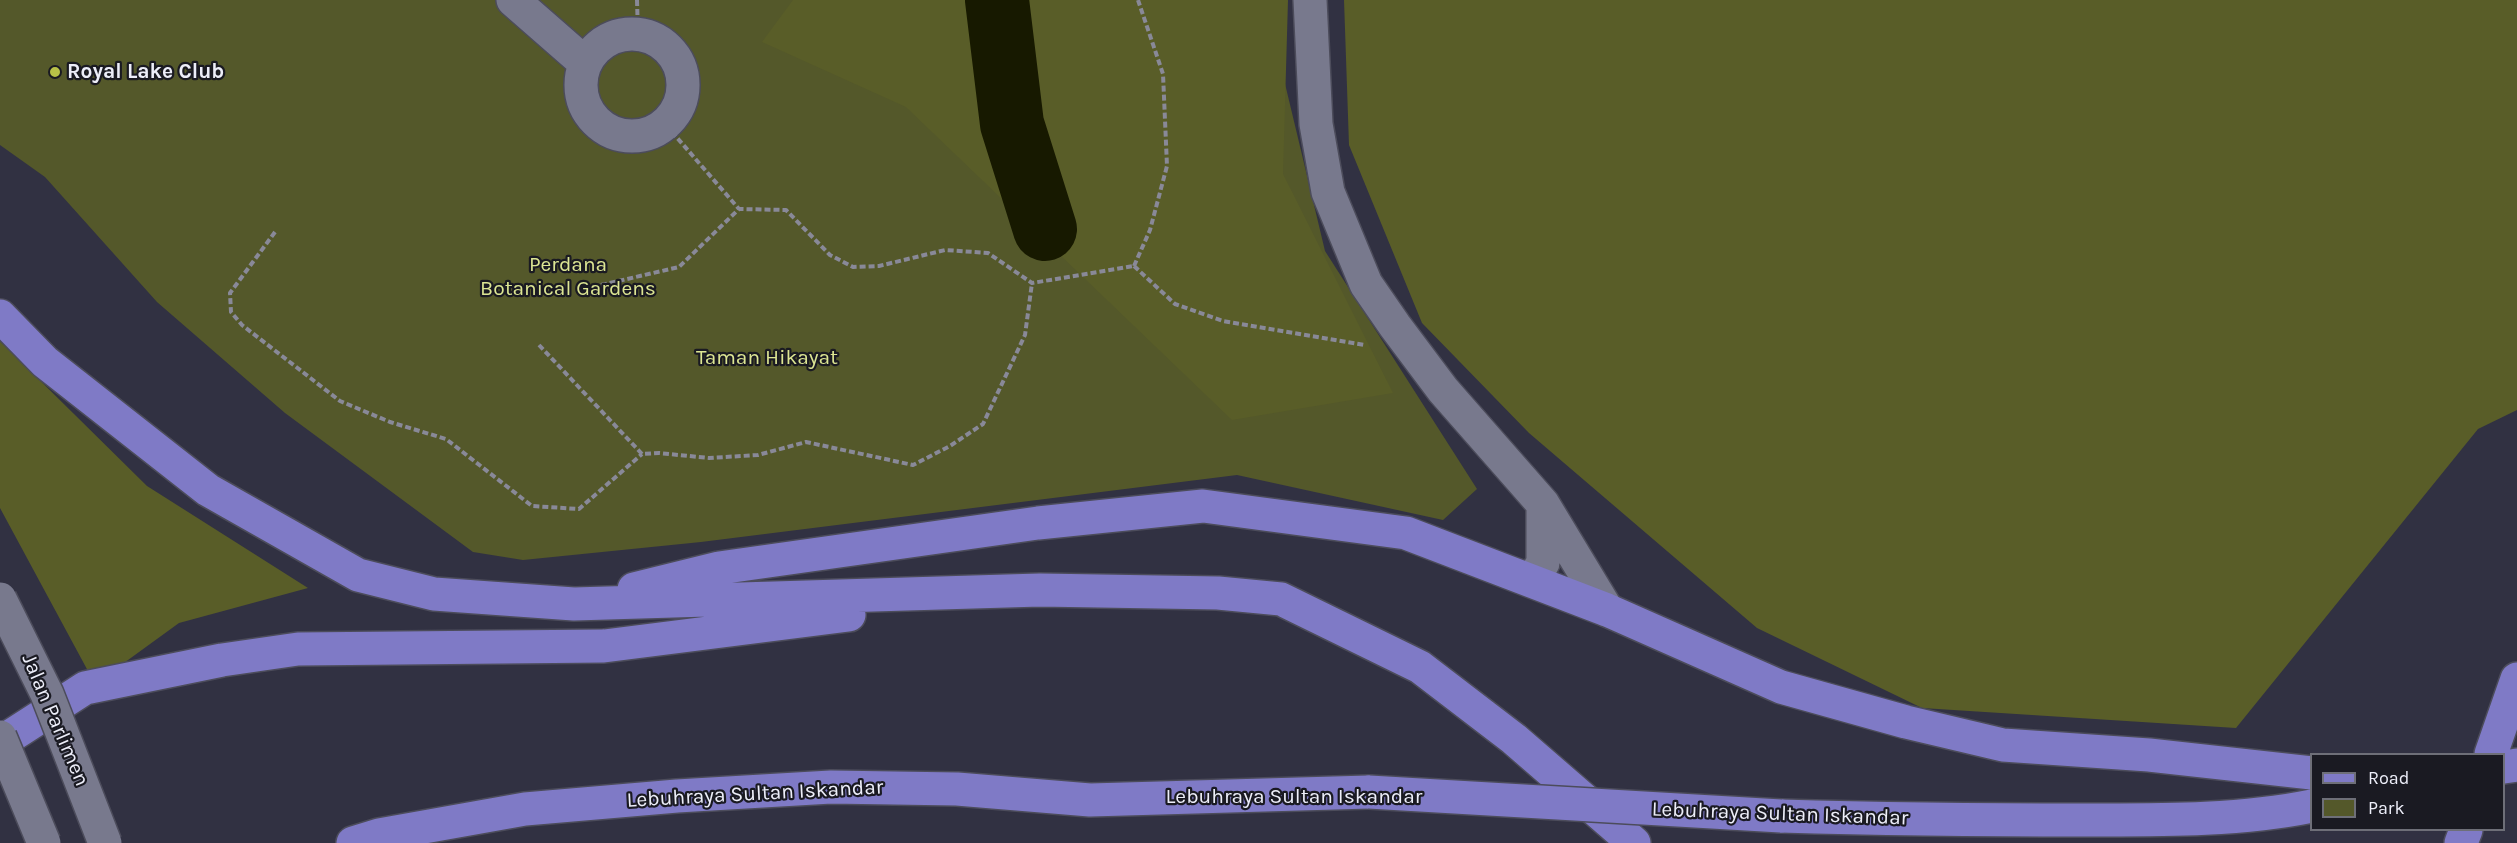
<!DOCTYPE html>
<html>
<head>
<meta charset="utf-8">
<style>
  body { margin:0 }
  #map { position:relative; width:2517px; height:843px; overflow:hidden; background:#313142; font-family:Karla,sans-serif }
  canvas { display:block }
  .legend { position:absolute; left:2310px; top:753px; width:195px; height:78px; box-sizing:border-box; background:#1a1a22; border:2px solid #6e6f78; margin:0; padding:8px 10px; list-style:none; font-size:18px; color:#edeef9 }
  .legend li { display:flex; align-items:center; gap:12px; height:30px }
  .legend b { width:30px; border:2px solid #6e6f78 }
</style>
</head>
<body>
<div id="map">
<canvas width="2517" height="843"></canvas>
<ul class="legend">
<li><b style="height:8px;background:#7f7ac6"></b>Road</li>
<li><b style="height:16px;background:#54582a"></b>Park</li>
</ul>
</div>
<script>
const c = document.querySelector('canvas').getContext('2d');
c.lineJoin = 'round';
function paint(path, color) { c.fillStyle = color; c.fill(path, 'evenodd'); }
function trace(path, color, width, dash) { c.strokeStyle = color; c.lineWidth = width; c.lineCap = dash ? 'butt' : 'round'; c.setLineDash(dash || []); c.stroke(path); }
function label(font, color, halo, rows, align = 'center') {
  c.font = font + ' Karla,sans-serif'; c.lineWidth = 4.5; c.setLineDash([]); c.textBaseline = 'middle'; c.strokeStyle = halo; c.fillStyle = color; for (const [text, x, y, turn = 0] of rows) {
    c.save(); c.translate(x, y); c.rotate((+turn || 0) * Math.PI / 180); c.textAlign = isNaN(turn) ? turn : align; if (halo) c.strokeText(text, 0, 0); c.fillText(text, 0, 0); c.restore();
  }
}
const green = new Path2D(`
  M0,0H1265L1325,251L1477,489L1443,520L1237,475L701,542L523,560L473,552L285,413L157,302L45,177L0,145Z`);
const forest = new Path2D(`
  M793,0H1288L1283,174L1393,393L1232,420L906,107L762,42Z
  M1344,0H2517V410L2478,429L2236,728L1922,708L1757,628L1529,433L1422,323L1349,145Z
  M0,341L147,486L308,588L179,623L95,684L0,508Z`);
const river = new Path2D(`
  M997,0L1012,124L1045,229`);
const path = new Path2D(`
  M637,0L638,34
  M666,125L739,209
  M275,232L230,293L231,312L242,325L340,401L390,422L446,439L532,506L579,509L642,454
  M1134,266L1175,304L1223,321L1365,345
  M1134,266L1150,230L1167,166L1163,74L1138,0
  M601,285L679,267L739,209L786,210L830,255L853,267L879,266L945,250L988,253L1032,283L1134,266
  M539,345L642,454L659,453L709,458L758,455L806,442L913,465L950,446L983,424L1025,335L1032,283`);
const minor = new Path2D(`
  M513,0L585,63
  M1310,0L1316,124L1328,192L1366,284L1395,326L1443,390L1543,504L1607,610
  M581 85a51 51 0 1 1 102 0a51 51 0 1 1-102 0Z
  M1532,580L1543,563V504`);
const primary = new Path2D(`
  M0,316L45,362L208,490L358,575L434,594L574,604L1040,590L1218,593L1281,599L1420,667L1514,739L1634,843
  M634,589L719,568L1038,523L1203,506L1406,533L1607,610L1781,687L1906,722L2003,745L2149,755L2312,773
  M0,743L85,688L222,660L298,649L604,646L849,615
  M2491,754L2517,679
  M2504,767L2517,765
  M1781,816C1883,819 1984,820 2085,820C2160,820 2238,821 2312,806
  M353,843L379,835L525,809L677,796L831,787L957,789L1090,800L1369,792
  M2461,843L2466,830`);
const tertiaryBridge = new Path2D(`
  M0,599L47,694L105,843
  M0,737L44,843`);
const primaryBridge = new Path2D(`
  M1369,792L1781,816`);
const markers = [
  [55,72,6,"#b8c147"]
];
const poiNames = [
  ["Royal Lake Club",67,72]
];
const parkNames = [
  ["Perdana",568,265],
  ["Botanical Gardens",568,289],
  ["Taman Hikayat",767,358]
];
const streetNames = [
  ["Jalan Parlimen",55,720,67],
  ["Lebuhraya Sultan Iskandar",755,794,-3],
  ["Lebuhraya Sultan Iskandar",1294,797],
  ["Lebuhraya Sultan Iskandar",1780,814,2]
];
paint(green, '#54582a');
paint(forest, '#595d28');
trace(river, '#171900', 64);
trace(minor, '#4c4c5b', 36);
trace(primary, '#4c4c5b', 36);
trace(path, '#898998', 4, [6, 3]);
trace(minor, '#78798d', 33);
trace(primary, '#7f7ac6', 33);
trace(tertiaryBridge, '#4c4c5b', 36, []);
trace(primaryBridge, '#4c4c5b', 36, []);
trace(tertiaryBridge, '#78798d', 33);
trace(primaryBridge, '#7f7ac6', 33);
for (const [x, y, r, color] of markers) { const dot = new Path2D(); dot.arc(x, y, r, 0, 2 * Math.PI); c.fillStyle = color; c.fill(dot); trace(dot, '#1a1a22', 2); }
label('bold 21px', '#edeef9', '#1a1a22', poiNames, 'left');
label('21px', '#dde693', '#1a1a22', parkNames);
label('21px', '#edeef9', '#1a1a22', streetNames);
</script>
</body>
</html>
